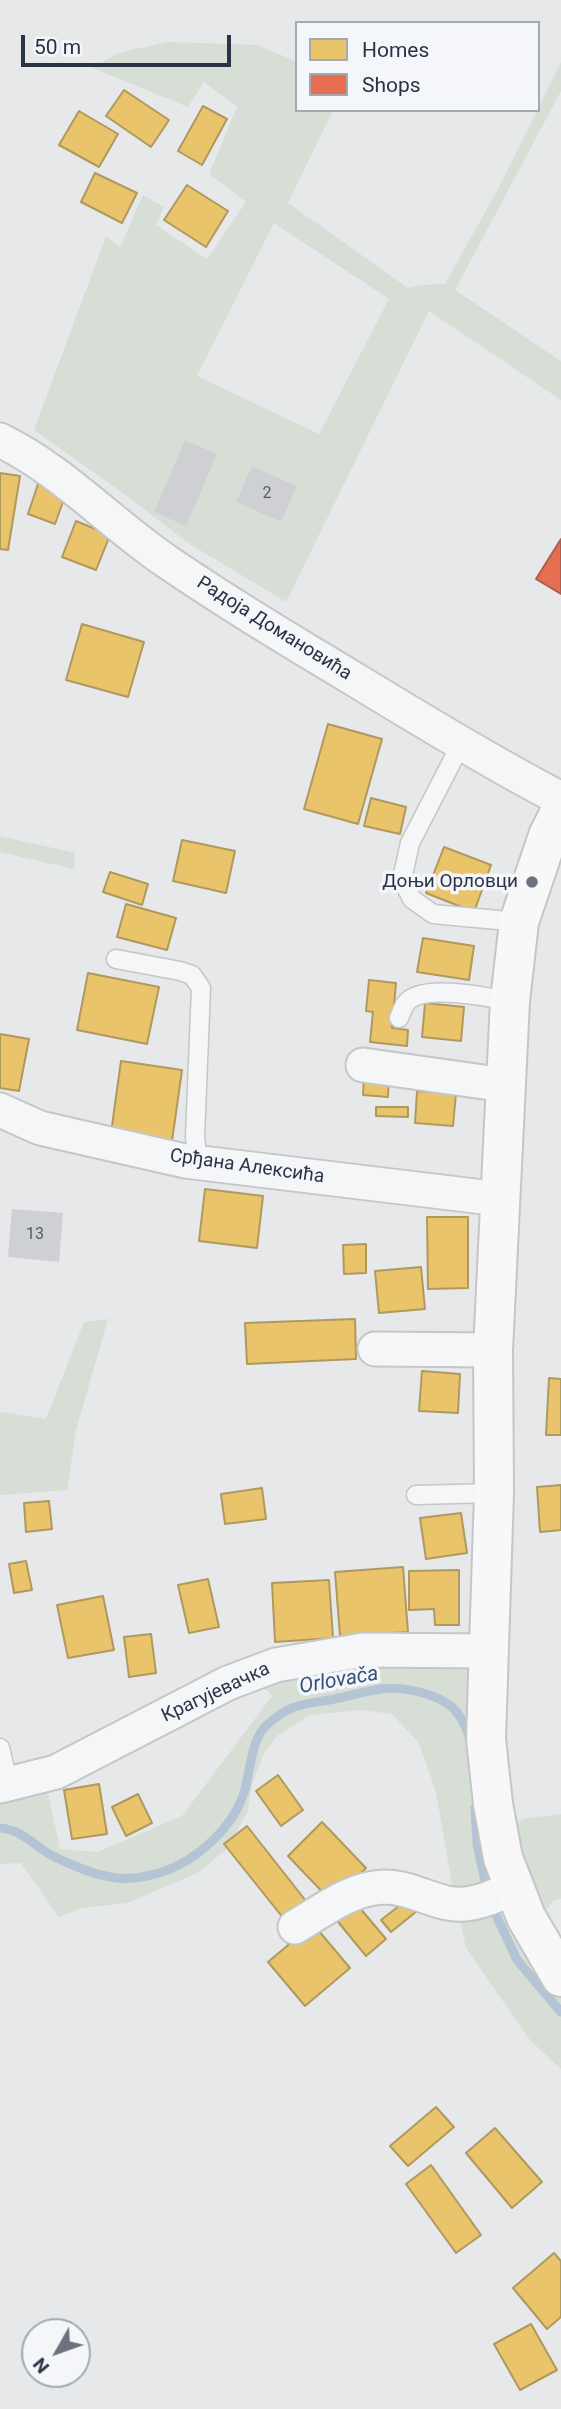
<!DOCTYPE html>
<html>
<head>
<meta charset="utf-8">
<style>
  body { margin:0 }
  #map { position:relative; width:561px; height:2409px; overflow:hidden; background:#e6e8ea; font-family:Roboto,sans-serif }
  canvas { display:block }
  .legend { position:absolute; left:295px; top:21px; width:245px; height:91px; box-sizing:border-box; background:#f4f6f9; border:2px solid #a4a8b1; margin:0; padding:9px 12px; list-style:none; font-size:21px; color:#2b3445 }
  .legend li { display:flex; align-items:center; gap:14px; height:35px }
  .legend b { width:35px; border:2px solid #a4a8b1 }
  .north { position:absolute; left:21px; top:2318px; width:70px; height:70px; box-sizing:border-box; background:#f4f6f9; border:2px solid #a4a8b1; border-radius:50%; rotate:230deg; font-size:19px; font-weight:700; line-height:28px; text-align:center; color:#2b3445 }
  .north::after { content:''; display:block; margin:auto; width:24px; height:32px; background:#6c737f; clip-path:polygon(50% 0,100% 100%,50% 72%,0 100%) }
  .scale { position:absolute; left:21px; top:35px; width:210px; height:32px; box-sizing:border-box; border:4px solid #2b3445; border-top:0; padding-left:9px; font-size:21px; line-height:24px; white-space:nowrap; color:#2b3445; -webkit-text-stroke:5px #f4f6f9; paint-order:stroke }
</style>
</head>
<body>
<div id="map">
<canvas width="561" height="2409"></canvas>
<ul class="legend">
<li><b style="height:19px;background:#e9c46a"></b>Homes</li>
<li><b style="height:19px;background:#e76f51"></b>Shops</li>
</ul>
<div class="north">N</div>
<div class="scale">50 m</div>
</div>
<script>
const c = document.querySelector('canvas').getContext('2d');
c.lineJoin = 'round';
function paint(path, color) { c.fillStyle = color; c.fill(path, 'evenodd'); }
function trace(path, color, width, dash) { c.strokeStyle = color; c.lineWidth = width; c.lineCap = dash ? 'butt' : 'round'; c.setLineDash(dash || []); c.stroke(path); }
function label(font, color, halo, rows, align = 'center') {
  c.font = font + ' Roboto,sans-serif'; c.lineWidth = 7; c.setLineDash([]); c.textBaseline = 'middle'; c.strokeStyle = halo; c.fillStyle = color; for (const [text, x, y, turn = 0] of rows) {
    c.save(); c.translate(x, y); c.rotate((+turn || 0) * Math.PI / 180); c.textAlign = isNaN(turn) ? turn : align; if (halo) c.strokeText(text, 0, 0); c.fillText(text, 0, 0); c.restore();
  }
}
const green = new Path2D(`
  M168,42L258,45L297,62V110H333L288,203L408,288L424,285L445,284L498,189L561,62V91L455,290L561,361V400L429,311L286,602L188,543L127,496L34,430L106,236L120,247L143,195L164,207L156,225L207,259L246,202L209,174L237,107L204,82L188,107L93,68L118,53ZM274,223L389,299L319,434L197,376ZM252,466L297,486L281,522L236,502Z
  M0,836L75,853L74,869L0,852Z
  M108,1319L76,1430L67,1490L0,1495V1412L46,1419L84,1322Z
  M491,1663L500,1832L523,1819L561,1814V1899L554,1900L531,1929L561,1982V2069L530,2040L466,1948L451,1879L436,1792L419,1743L392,1714L361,1710L310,1715L278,1735L263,1755L252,1785L247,1813L226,1850L197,1873L127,1903L82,1908L59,1917L21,1863L0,1864V1793L46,1784L60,1849L98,1852L182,1816L272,1696L259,1682L299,1669Z`);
const homes = new Path2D(`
  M124,90L169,120L151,147L106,116Z
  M203,106L227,119L202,165L178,151Z
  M79,111L118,134L99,167L59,145Z
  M95,173L137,193L122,223L81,202Z
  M187,185L228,211L206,247L164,220Z
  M0,473L20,476L8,550L0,549Z
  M40,478L68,488L55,524L28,514Z
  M76,521L110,535L96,570L62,557Z
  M82,624L144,642L128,697L66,680Z
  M328,724L382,739L358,824L304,809Z
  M371,798L406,807L400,834L364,826Z
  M182,840L235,851L226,893L173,881Z
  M444,847L491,865L474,912L426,893Z
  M110,872L148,884L142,905L103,892Z
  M126,904L176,918L167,950L117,937Z
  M423,938L474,946L469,980L417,972Z
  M88,973L159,987L147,1044L77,1030Z
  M369,980L396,983L392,1028L408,1030L407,1046L370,1042L373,1012L366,1011Z
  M425,1003L464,1007L461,1041L422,1037Z
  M0,1034L29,1039L19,1091L0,1088Z
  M121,1061L182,1070L172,1141L111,1133Z
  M364,1075L389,1077L388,1097L363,1095Z
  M417,1091L456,1093L453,1126L415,1123Z
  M376,1107H408V1117L376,1116Z
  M205,1189L263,1196L257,1248L199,1241Z
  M427,1217H468V1288L428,1289Z
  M366,1244V1273L344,1274L343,1245Z
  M421,1267L425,1309L379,1313L375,1271Z
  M355,1319L356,1359L247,1364L245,1323Z
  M422,1371L460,1374L458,1413L419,1411Z
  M549,1378L561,1379V1435H546Z
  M561,1485V1530L540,1532L537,1487Z
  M262,1488L266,1519L225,1524L221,1494Z
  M49,1501L52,1529L26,1532L24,1503Z
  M461,1513L467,1553L426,1559L420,1518Z
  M26,1561L32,1590L14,1593L9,1564Z
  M403,1567L408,1632L340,1636L335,1572Z
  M459,1570V1625H435L434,1609L409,1610V1571Z
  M208,1579L219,1627L189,1633L178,1585Z
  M329,1580L333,1638L275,1642L272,1583Z
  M103,1596L114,1650L68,1658L57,1605Z
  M151,1634L156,1673L129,1677L124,1637Z
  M278,1775L303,1810L281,1826L256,1791Z
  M99,1784L107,1834L72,1839L64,1790Z
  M138,1794L152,1823L126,1836L112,1807Z
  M322,1822L366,1868L332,1902L288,1856Z
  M247,1826L306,1901L284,1919L224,1844Z
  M408,1899L417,1911L391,1932L381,1920Z
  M354,1901L386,1939L366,1956L334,1917Z
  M313,1924L350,1968L305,2006L268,1962Z
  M436,2107L454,2127L408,2166L390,2146Z
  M495,2128L542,2182L512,2208L466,2153Z
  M431,2165L481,2235L456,2253L406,2184Z
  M554,2253L561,2261V2317L547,2329L513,2288Z
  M531,2324L557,2370L520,2390L494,2344Z`);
const shops = new Path2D(`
  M561,539V594L536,579Z`);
const stream = new Path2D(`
  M475,1808L477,1844L487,1891
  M0,1828C20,1830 30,1841 46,1852C53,1857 62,1860 70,1864C103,1878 126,1884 162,1872C198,1860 235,1826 245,1789C250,1771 252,1737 267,1725C292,1702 304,1705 334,1699C350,1696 365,1691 381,1689C402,1686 435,1693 452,1707C460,1714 467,1728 470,1739
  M491,1904L517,1960L561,2012`);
const building = new Path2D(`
  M185,440L217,454L186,526L154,512Z
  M252,466L297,486L281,522L236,502Z
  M12,1209L63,1213L59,1262L8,1257Z`);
const lane = new Path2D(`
  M461,744L410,843L402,879L412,899L433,914L519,922
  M116,959L180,971L192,975L201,988L195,1137L198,1161
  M399,1018C401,1014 403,1007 406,1003C422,983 487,997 510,1001
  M416,1495L494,1493
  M0,1748L9,1785`);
const street = new Path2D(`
  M0,440C63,471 109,522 166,561C229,604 294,643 359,682C426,723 492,763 561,799
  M363,1065L505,1085
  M0,1110L40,1128L185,1161L500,1199
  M375,1349L493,1350
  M0,1786L56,1772L228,1683L276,1665L363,1650L487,1651
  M295,1927C322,1911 351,1888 384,1887C407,1887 425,1898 447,1903C470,1908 494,1897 515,1887`);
const secondary = new Path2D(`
  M561,810L548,836L519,922L510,1001L493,1350L494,1493L486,1739L493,1804L503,1858L526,1917L561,1977`);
const markers = [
  [532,882,7,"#6c737f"]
];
const numberNames = [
  ["2",267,494],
  ["13",35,1235]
];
const streetNames = [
  ["Радоја Домановића",274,629,32],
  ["Срђана Алексића",247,1167,8],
  ["Крагујевачка",216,1693,-25]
];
const poiNames = [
  ["Доњи Орловци",518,882]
];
const waterNames = [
  ["Orlovača",339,1681,-10]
];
paint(green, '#d6ded6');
paint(homes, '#e9c46a');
trace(homes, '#b0995f', 2);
paint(shops, '#e76f51');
trace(shops, '#af5d4d', 2);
trace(stream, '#b4c4d5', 9);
paint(building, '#ced0d3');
trace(lane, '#c4c6c8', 21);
trace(street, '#c4c6c8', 37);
trace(secondary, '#c4c6c8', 42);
trace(lane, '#f5f6f7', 18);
trace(street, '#f5f6f7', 33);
trace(secondary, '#f8f8f8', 38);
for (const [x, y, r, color] of markers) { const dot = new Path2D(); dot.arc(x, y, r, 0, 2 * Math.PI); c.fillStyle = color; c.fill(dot); trace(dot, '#f4f6f9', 2.5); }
label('16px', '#545c69', null, numberNames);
label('19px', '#2b3445', '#f4f6f9', streetNames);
label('19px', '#2b3445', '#f4f6f9', poiNames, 'right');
label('italic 21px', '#34527a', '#f4f6f9', waterNames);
</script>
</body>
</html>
